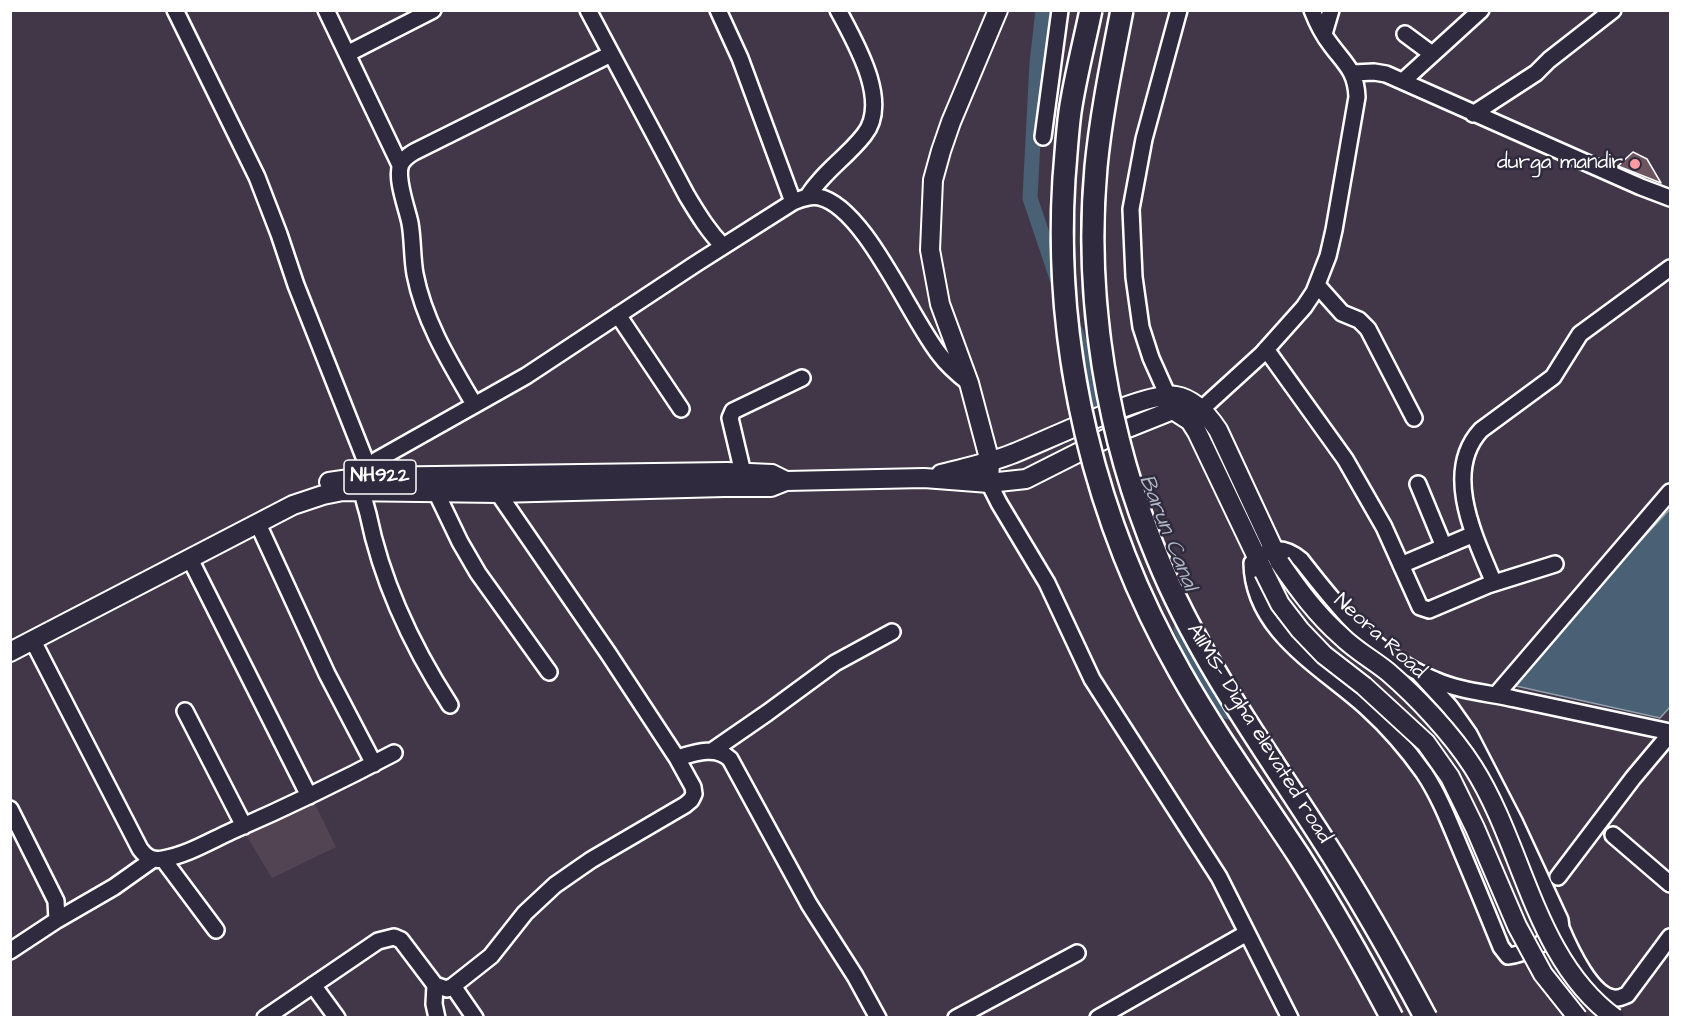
<!DOCTYPE html>
<html>
<head>
<meta charset="utf-8">
<style>
  body { margin:0 }
  #map { position:relative; width:1681px; height:1028px; overflow:hidden; background:#423748; font-family:"Architects Daughter",sans-serif }
  canvas { display:block }
  .frame { position:absolute; inset:0; border:12px solid #fff; pointer-events:none }
</style>
</head>
<body>
<div id="map">
<canvas width="1681" height="1028"></canvas>
<div class="frame"></div>
</div>
<script>
const c = document.querySelector('canvas').getContext('2d');
c.lineJoin = 'round';
function paint(path, color) { c.fillStyle = color; c.fill(path, 'evenodd'); }
function trace(path, color, width, dash) { c.strokeStyle = color; c.lineWidth = width; c.lineCap = dash ? 'butt' : 'round'; c.setLineDash(dash || []); c.stroke(path); }
function label(font, color, halo, rows, align = 'center') {
  c.font = font + ' "Architects Daughter",sans-serif'; c.lineWidth = 5; c.setLineDash([]); c.textBaseline = 'middle'; c.strokeStyle = halo; c.fillStyle = color; for (const [text, x, y, turn = 0] of rows) {
    c.save(); c.translate(x, y); c.rotate((+turn || 0) * Math.PI / 180); c.textAlign = isNaN(turn) ? turn : align; if (halo) c.strokeText(text, 0, 0); c.fillText(text, 0, 0); c.restore();
  }
}
const built = new Path2D(`
  M309,792L336,847L272,878L239,823Z`);
const water = new Path2D(`
  M1670,509V707L1660,718L1507,684Z`);
const canal = new Path2D(`
  M1043,10L1037,63L1030,198L1059,284
  M1076,332L1105,427
  M1181,629L1197,666L1228,712`);
const building = new Path2D(`
  M1633,152L1647,159L1661,183L1618,166Z`);
const minor = new Path2D(`
  M175,10L257,177L279,234L296,285L368,467
  M326,10L400,165
  M588,10L687,196C698,214 708,231 723,246
  M718,10L740,58L793,202
  M1324,34L1331,10
  M1405,34L1432,54
  M347,54L433,10
  M1353,73L1374,72L1386,74L1641,187L1670,198
  M1403,81L1481,10
  M1473,114L1536,73L1549,60L1613,10
  M1043,137L1060,10
  M808,196C824,171 846,158 864,135C891,102 855,42 838,10
  M1317,285L1342,313L1359,320L1368,329L1414,418
  M618,315L681,409
  M1266,349L1345,459L1384,527L1420,607L1429,610L1488,585L1555,564
  M1168,396L1151,358L1141,327L1134,277L1131,209L1144,139L1179,10
  M474,404C450,363 424,321 415,274C412,257 413,240 410,223C407,208 395,178 401,164C404,158 409,155 414,152L611,54
  M1194,416L1262,354L1304,307L1314,292L1328,256L1334,230L1357,97C1356,71 1345,64 1331,45C1323,35 1317,23 1312,10
  M743,473L730,418L733,411L802,378
  M989,483L999,503L1047,583L1092,679L1219,877L1290,1018
  M1418,484L1444,547
  M436,492L460,542L478,573L549,672
  M258,524L327,674L374,764
  M190,559L309,796
  M1401,565L1474,534
  M1494,583C1475,538 1442,472 1481,430L1553,377L1580,334L1670,268
  M33,641L140,849C146,857 152,861 163,859C187,855 210,841 232,831C287,807 341,781 394,753
  M1418,672L1450,707L1469,734L1514,821L1560,920L1561,928C1553,940 1522,955 1508,956L1501,947C1488,915 1475,883 1461,850C1450,824 1440,797 1424,773C1407,749 1388,727 1367,708C1322,667 1253,632 1252,563C1269,547 1283,545 1301,560C1339,609 1376,656 1435,680C1460,691 1488,693 1515,699C1567,710 1619,721 1670,732
  M1496,695L1670,492
  M450,705C412,646 382,583 368,514C365,503 360,489 363,478C365,470 371,465 377,460L526,376L697,263L793,202C801,199 809,195 819,197C865,207 910,318 940,355C948,366 959,375 969,383
  M185,711L244,826
  M712,751L767,713L835,663L892,632
  M677,758C694,753 716,745 730,759L809,904L855,976L878,1018
  M10,809L56,901L57,920L10,951
  M1613,835L1670,884
  M163,859L216,930
  M1558,877L1633,778L1670,734
  M57,920L114,887L152,860
  M1561,928C1569,947 1593,1001 1618,998C1621,998 1624,996 1627,995L1670,937
  M313,985L337,1018
  M435,985L434,1004L437,1018
  M453,986L475,1018
  M265,1018L378,941L394,937L401,940L435,985L447,989L453,986L491,956L525,913L555,885L591,860L685,805L691,800L694,794L693,787L677,758L608,653L498,493
  M956,1018L1077,953
  M1098,1018L1247,933`);
const major = new Path2D(`
  M941,474C964,468 989,463 1012,454C1044,442 1148,390 1176,396C1194,399 1208,415 1218,430L1280,563
  M329,482L363,477L727,472L772,474L786,481
  M989,483L990,462L969,383L940,304L930,250L933,180L941,151L951,122L998,10
  M10,652L293,505L323,495L343,491L498,493L724,487H771L786,481L924,478L989,483L1026,479L1123,430L1173,410L1190,421L1197,432L1264,572`);
const majorBridge = new Path2D(`
  M1280,563C1298,589 1317,615 1341,636C1355,650 1373,660 1388,672C1417,697 1452,734 1473,767C1524,847 1534,959 1615,1018
  M1264,572L1280,604L1300,630L1324,655L1364,686L1426,743L1450,777L1475,828L1517,926L1543,974L1578,1018`);
const highwayBridge = new Path2D(`
  M1091,10C1084,44 1075,78 1070,112C1067,134 1066,156 1064,178C1053,350 1095,522 1180,672C1216,736 1259,795 1299,856C1332,908 1363,963 1392,1018
  M1122,10C1112,62 1101,115 1096,167C1084,299 1107,437 1158,559C1198,657 1264,748 1321,837C1359,896 1393,956 1426,1018`);
const markers = [
  [1635,164,6,"#ff9aa2"]
];
const shields = [
  [380,477,72]
];
const shieldNames = [
  ["NH922",380,477]
];
const poiNames = [
  ["durga mandir",1623,164]
];
const streetNames = [
  ["Neora Road",1379,637,42],
  ["AIIMS- Digha elevated road",1258,734,58]
];
const waterNames = [
  ["Barun Canal",1167,533,68]
];
paint(built, '#534453');
paint(water, '#4a6075');
trace(water, '#92a0ac', 1.5);
trace(canal, '#4a6075', 15);
paint(building, '#6d5560');
trace(building, '#fff', 1.5);
trace(minor, '#fff', 20);
trace(major, '#fff', 22);
trace(minor, '#2f2a3d', 15);
trace(major, '#2f2a3d', 18);
trace(majorBridge, '#fff', 22, []);
trace(highwayBridge, '#fff', 26, []);
trace(majorBridge, '#2f2a3d', 18);
trace(highwayBridge, '#2f2a3d', 21);
for (const [x, y, r, color] of markers) { const dot = new Path2D(); dot.arc(x, y, r, 0, 2 * Math.PI); c.fillStyle = color; c.fill(dot); trace(dot, '#2f2a3d', 2); }
for (const [x, y, w] of shields) { const box = new Path2D(); box.roundRect(x - w / 2, y - 17, w, 34, 4.5); c.fillStyle = '#2f2a3d'; c.fill(box); trace(box, '#fff', 1.5); }
label('bold 20px', '#fff', null, shieldNames);
label('21px', '#fff', '#2f2a3d', poiNames, 'right');
label('21px', '#fff', '#2f2a3d', streetNames);
label('italic 22px', '#aeb7c1', '#2f2a3d', waterNames);
</script>
</body>
</html>
